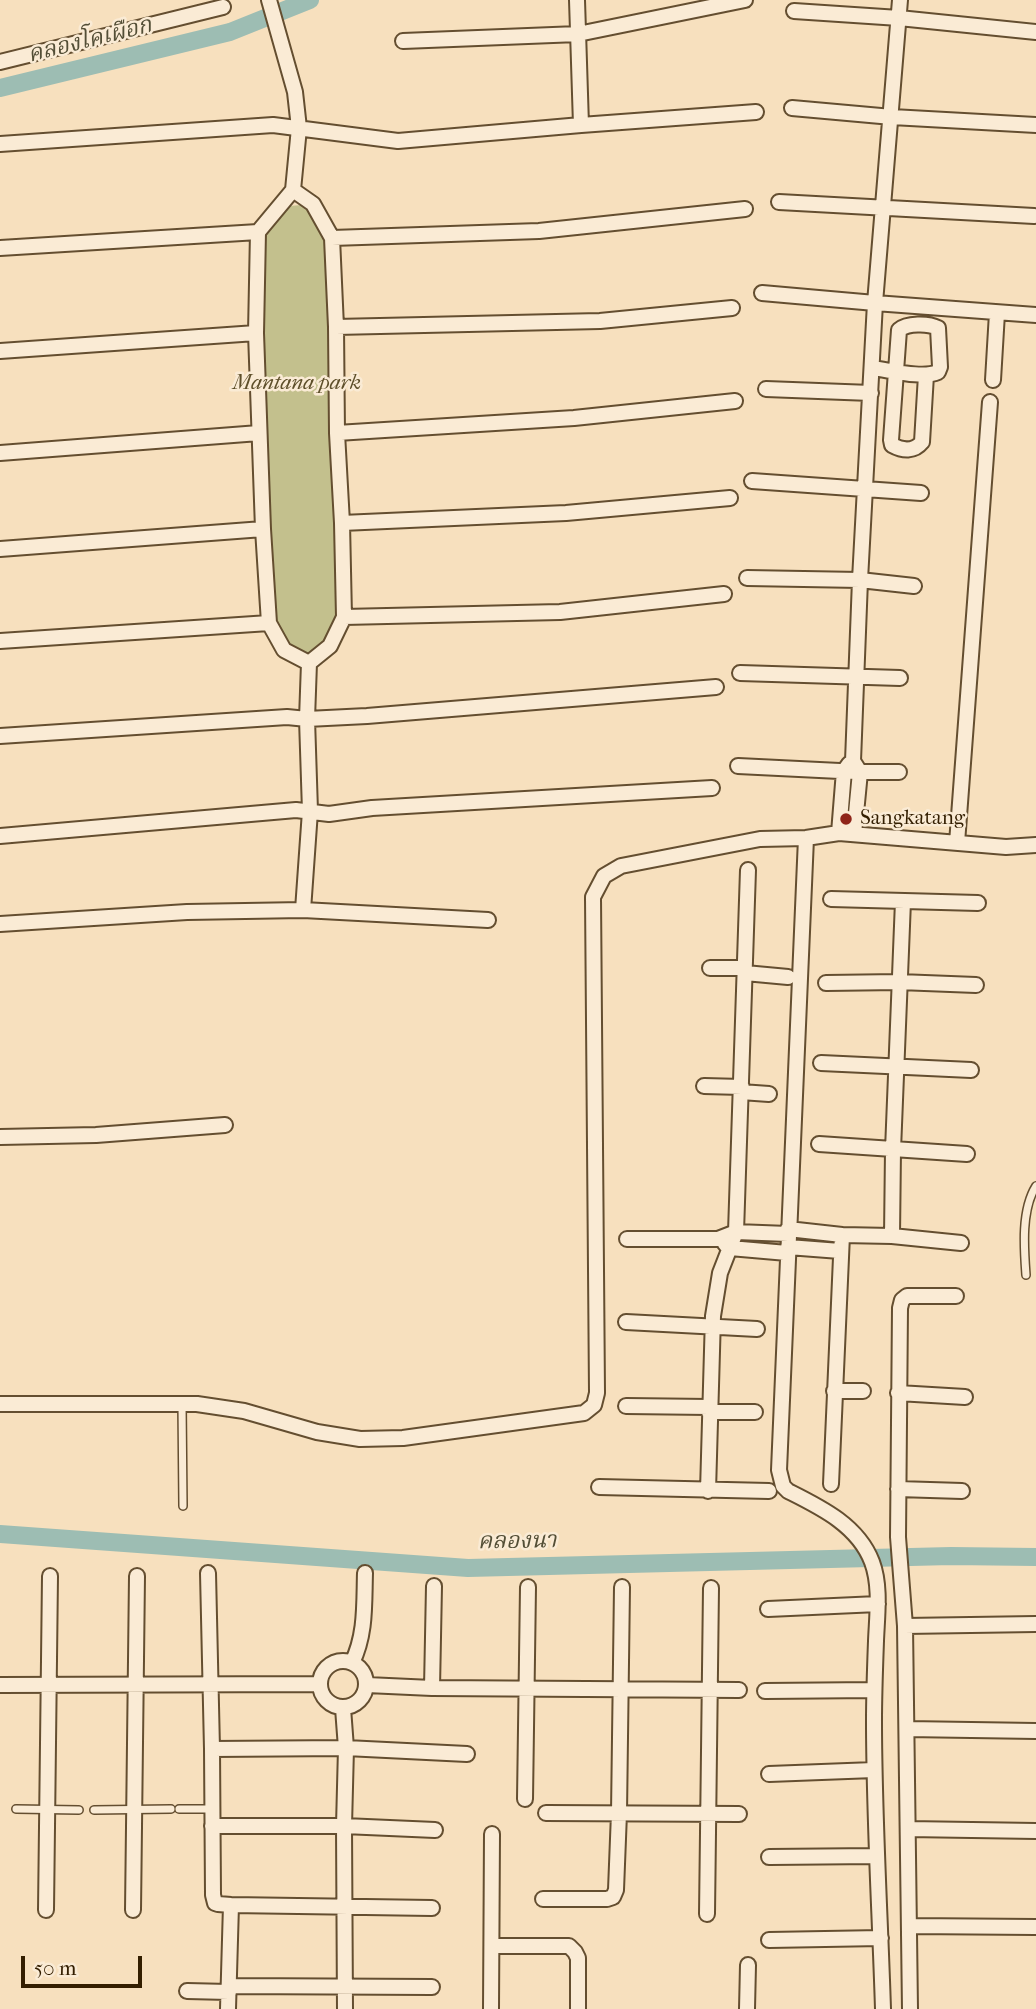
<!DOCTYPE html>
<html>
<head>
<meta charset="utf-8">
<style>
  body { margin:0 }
  #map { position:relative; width:1036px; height:2009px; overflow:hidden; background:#f7e0be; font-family:"IM FELL French Canon",serif }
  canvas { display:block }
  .scale { position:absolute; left:21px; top:1956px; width:121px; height:32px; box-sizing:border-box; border:4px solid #331e00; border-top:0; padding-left:9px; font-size:21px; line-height:24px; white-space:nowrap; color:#331e00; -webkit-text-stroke:5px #faebd5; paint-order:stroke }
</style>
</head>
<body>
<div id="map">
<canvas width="1036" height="2009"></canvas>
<div class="scale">50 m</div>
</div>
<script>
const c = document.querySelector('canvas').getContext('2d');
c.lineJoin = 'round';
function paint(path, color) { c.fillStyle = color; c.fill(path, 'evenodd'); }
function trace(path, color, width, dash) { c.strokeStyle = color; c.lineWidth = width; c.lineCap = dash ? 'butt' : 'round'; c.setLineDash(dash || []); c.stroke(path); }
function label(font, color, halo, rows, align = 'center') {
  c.font = font + ' "IM FELL French Canon","Noto Serif Thai",serif'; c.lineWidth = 5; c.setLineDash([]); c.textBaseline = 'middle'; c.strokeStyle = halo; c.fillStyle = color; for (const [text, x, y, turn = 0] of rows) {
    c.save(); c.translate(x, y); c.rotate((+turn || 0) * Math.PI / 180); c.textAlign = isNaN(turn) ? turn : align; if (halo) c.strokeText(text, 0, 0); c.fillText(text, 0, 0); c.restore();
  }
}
const green = new Path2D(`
  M313,204L332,238L339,618L330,646L303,659L269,623L258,232L278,207Z`);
const canal = new Path2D(`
  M0,88L230,32L310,0
  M0,1534L468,1568L951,1556L1036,1557`);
const service = new Path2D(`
  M1026,1275C1024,1248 1021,1210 1036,1186
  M182,1404L183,1506
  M16,1809L79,1810
  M179,1809H212
  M94,1810L171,1809`);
const minor = new Path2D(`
  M269,0L295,92L299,128L293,190L258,232L256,333L263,529L269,623L284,650L309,663
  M577,0L581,125
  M794,11L899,18L1036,32
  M403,41L578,34L745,0
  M0,62L223,7
  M792,108L892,117L1036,125
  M0,144L273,125L398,141L581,125L756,112
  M293,190L313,204L332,238L336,327L337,433L342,523L344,617L330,646L309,663
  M779,202L1034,216
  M332,238L539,231L745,209
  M0,248L258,232
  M762,293L875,303L1036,315
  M336,327L600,321L732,308
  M0,351L256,333
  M872,368C890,370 922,379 938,372L940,367L938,328C928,323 907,323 899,330L891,440L892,445C903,451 914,452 922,442L926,375
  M993,380L997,313
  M766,389L871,393
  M337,433L574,418L735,401
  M0,453L259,433
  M752,481L921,493
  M342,523L566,513L730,498
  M0,549L263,529
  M747,578L860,580L914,586
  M344,617L560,612L724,594
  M0,641L269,623
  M740,673L900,678
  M0,736L287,717L307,719L367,716L716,687
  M738,766L860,772H899
  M839,833L844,771L849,764
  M854,834L860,772L853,761L860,580L875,303L900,0
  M0,836L296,810L329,814L372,808L712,788
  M806,838L779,1470L783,1486L788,1491C820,1507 858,1525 872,1562C881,1586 877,1615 876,1641C875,1668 874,1694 874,1721C874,1817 880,1913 883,2009
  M957,843L990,402
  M831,899L978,903
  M303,910L310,811L307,719L309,663
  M0,924L187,912L303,910L488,920
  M710,968H745
  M745,973L788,977
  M826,983L899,982L976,985
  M821,1063L971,1070
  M704,1086L742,1087
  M741,1092L769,1094
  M0,1137L96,1135L225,1125
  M819,1144L967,1154
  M788,1229L842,1235
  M892,1236L961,1243
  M627,1239H718L736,1232L788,1234
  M725,1244L730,1248L787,1253
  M788,1247L840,1251
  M626,1322L757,1329
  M834,1391H863
  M898,1393L965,1397
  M0,1404H197L244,1411L317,1432L360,1439L403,1438L584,1413L594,1405L597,1393L593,897L604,876L621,866L760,839L806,838L839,833L1006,847L1036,845
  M626,1406L709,1407
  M709,1412H755
  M831,1484L842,1235L892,1236L893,1150L903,901
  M599,1487L769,1491
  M898,1489L962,1491
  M708,1491L713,1316L720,1273L736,1232L748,870
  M208,1573L212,1749L213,1895L215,1903L218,1904L231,1905L432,1908
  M768,1609L878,1604
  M905,1626L1036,1624
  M320 1684a23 23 0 1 1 46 0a23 23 0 1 1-46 0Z
  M352,1663C366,1634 364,1605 365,1573
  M0,1685L320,1684
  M367,1685L432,1688L739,1690
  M432,1688L434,1586
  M765,1691L874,1690
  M343,1708L346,1748L344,1826L345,2009
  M907,1729L1036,1731
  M212,1749L346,1748L467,1754
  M769,1774L874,1770
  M525,1799L528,1587
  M546,1813L739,1814
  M212,1826H344L435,1830
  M908,1829L1036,1831
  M769,1857L876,1856
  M543,1899H607L613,1897L616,1890L619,1813L622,1587
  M46,1910L50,1576
  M133,1910L137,1576
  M707,1914L711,1588
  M909,1926L1036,1927
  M769,1940L881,1938
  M492,1946H569L575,1952L578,1958V2009
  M229,1986L432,1987
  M187,1991L229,1992
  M228,2009L231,1905
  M491,2009L492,1834
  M747,2009L748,1965
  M910,2009L905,1626L898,1537L900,1308L902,1300L907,1296H956`);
const markers = [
  [846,819,7,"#8f2418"]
];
const parkNames = [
  ["Mantana park",297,384]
];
const poiNames = [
  ["Sangkatang",860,819]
];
const waterNames = [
  ["คลองโคเผือก",90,41,-14],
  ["คลองนา",517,1542,-1]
];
paint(green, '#c3c08d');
trace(canal, '#9dbdb3', 18);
trace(service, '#644e30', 10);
trace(minor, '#644e30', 18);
trace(service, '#faebd5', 7);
trace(minor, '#faebd5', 14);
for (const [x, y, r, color] of markers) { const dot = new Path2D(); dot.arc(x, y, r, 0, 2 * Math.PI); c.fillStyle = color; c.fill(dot); trace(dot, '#faebd5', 2.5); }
label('italic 21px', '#5e4f2a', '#faebd5', parkNames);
label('21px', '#331e00', '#faebd5', poiNames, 'left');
label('italic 23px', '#534e36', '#faebd5', waterNames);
</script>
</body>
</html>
